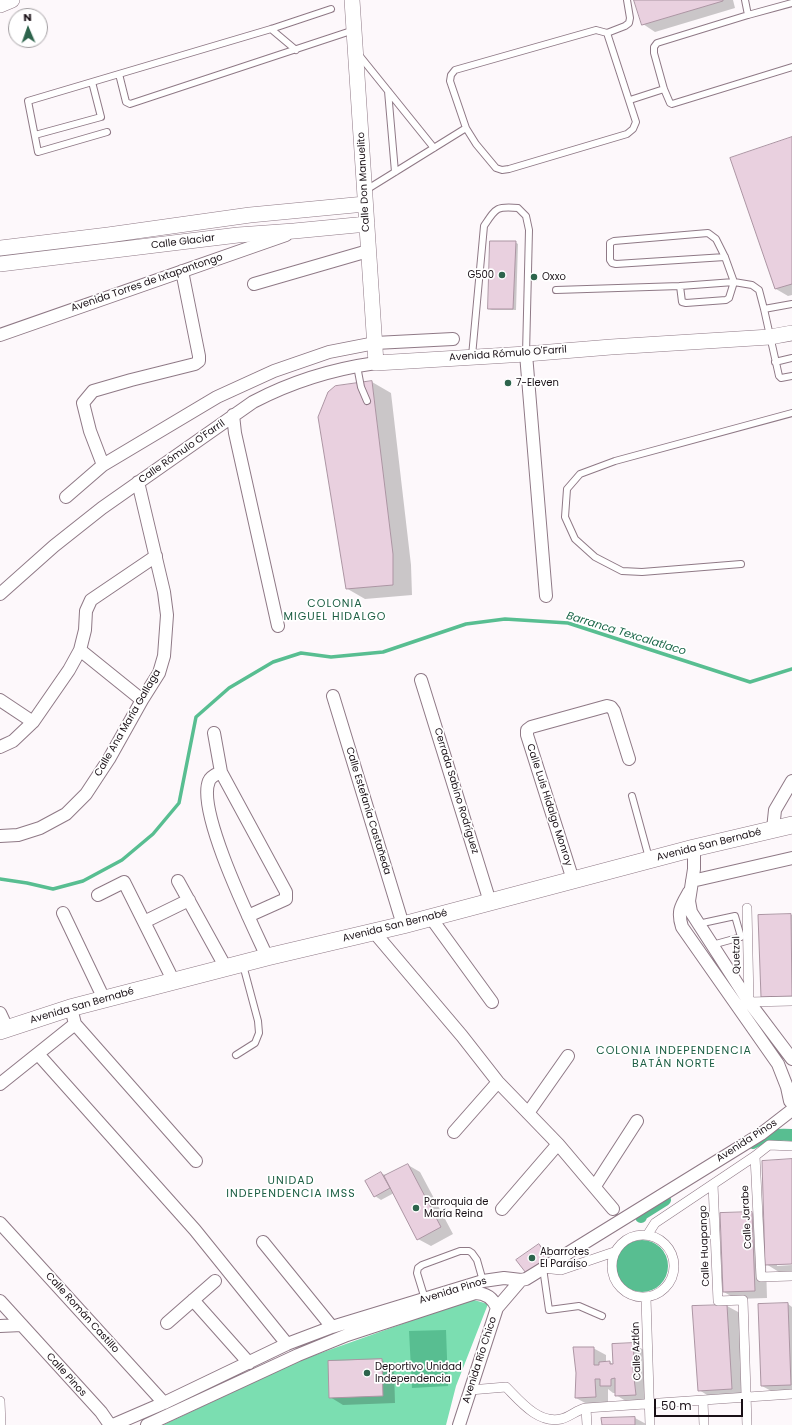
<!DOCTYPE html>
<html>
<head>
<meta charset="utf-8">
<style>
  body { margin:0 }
  #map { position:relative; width:792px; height:1425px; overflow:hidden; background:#fdf8fb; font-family:Poppins,sans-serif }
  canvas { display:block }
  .north { position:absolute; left:8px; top:8px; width:40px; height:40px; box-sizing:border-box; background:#fff; border:1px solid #a39fa2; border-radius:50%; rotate:358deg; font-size:11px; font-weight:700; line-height:16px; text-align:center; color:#191016 }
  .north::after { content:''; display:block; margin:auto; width:14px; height:18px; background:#2d644c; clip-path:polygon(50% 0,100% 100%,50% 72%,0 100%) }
  .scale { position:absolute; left:654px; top:1399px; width:89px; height:18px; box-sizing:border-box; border:2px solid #191016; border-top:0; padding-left:5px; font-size:12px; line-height:14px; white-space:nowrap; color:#191016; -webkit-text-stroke:3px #fff; paint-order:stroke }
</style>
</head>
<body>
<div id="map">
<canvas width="792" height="1425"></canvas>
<div class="north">N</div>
<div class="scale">50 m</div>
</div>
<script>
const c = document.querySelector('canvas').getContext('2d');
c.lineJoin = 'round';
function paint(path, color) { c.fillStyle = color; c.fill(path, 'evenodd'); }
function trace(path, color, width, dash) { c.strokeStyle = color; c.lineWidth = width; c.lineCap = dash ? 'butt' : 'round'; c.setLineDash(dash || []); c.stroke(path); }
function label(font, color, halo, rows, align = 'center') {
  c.font = font + ' Poppins,sans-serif'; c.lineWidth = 3.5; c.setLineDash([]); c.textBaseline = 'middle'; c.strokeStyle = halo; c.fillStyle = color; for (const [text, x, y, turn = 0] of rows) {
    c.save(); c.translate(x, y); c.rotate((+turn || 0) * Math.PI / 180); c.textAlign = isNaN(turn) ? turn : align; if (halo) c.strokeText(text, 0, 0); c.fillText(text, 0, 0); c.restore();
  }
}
const green = new Path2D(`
  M474,1300L488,1304L456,1386L446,1425H163L301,1360L447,1308Z`);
const water = new Path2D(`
  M616 1266a26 26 0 1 1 52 0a26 26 0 1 1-52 0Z
  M446,1330L448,1386L412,1388L409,1331Z`);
const shadow = new Path2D(`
  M635,0H733L735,8L655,32L643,24Z
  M792,138V295L788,296L776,289L731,158Z
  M515,242L518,244L516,310H492L489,309Z
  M372,382L391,393L411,565L412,595L365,599L346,588L335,387Z
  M791,915H792V1003L775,1004L762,997Z
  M792,1160V1263L777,1264V1266L792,1265V1271L779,1272L766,1264L767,1298L736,1299L724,1292L752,1213L765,1220Z
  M408,1165L420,1172L453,1234L431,1246L418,1239L394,1193L381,1200L375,1196L381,1173L387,1176Z
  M539,1245L545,1248L554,1261L533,1276Z
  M788,1304L792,1307V1392L775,1393L762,1386Z
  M727,1306L740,1313L744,1395L712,1398L699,1390Z
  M634,1344L647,1352L648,1402L629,1403L616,1395V1393H613L608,1389V1404L589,1405L576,1398L593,1348L606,1355V1363L610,1362L614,1365L613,1345Z
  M381,1360L394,1368L395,1403L343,1405L330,1397Z
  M635,1418L648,1425H603Z`);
const stream = new Path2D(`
  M0,879L27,883L53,889L83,881L122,860L153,834L179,803L196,717L229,688L273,662L301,653L331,657L383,652L466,624L505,619L568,623L750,682L792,669`);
const canal = new Path2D(`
  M753,1143C766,1135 777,1134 792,1135
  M641,1217V1215L665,1200`);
const building = new Path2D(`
  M634,0H723V1L642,25Z
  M792,137V284L775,289L730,158Z
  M490,241H516L513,309H488Z
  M372,381L393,554V585L346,589L318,417L328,392L335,386Z
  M791,914L792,996L761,997L758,915Z
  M792,1159V1264L765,1265L762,1161Z
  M408,1164L441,1227L417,1240L384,1176Z
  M381,1172L390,1188L374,1197L365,1181Z
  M752,1212L755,1291L723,1292L720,1213Z
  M539,1244L548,1257L526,1273L516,1260Z
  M788,1303L791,1385L761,1386L758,1304Z
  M727,1305L732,1389L698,1391L692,1306Z
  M634,1343L633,1369L636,1395L615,1396V1378L611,1379V1386H600V1379H595L596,1397L575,1398L576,1373L573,1347H594V1365H599V1362L610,1361V1364H613L612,1344Z
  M382,1359L383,1396L329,1398L328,1361Z
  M635,1417V1425H602L601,1418Z`);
const service = new Path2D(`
  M745,0L748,15
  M792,3L748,15L657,43L654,47V53L664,89L670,103L672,104L792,67
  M331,9L271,29L119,74L126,102L130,104L354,30
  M271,29L296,50
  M596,30L607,33L636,122L633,129L627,134L509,169L502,170L496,168L476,144L466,128L450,81L451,75L455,70Z
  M607,33L625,26L629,23L630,18L627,0
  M359,55L434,148
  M388,91L395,172
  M630,100L664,89
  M107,132L38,152L28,101L119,74
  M35,135L101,117L92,82
  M366,190L466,128
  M680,286L682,302L686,303L726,300L729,298L734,282L725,257L716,239L708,233L614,241L610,243V260L612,263L616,264L725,257
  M556,290L680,286L734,282L752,285L759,290L764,309L779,376L781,378L792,376
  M764,309L792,304
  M472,356L484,226C496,208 496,206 518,208L526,216L529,230L526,354
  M775,362L792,358
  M357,366L361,387L367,401
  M741,564L642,572L622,571L595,557L575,539L565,517L567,489L580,474L615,461L792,413
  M632,796L649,858
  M698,924L735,916L741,937L712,945
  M236,1055L255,1043L259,1033L258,1021L243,965
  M543,1268L549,1310L579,1306L602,1316
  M425,1299L417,1273L418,1268L422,1265L460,1251H469L472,1253L477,1260L483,1281`);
const pedestrian = new Path2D(`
  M747,908L749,1002L792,1001
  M755,1156L761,1277L792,1276
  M713,1184L718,1301L743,1300L747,1425
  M648,1234L655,1223L755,1156L769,1145L792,1146
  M612 1266a31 31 0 1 1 62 0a31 31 0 1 1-62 0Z
  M543,1268L561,1270L614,1252
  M646,1298L650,1425
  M470,1390L506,1387C520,1401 538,1424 561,1419C570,1417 576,1410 586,1408L792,1394
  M0,1401L1,1425
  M703,1401L704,1425
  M586,1408L587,1425`);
const minor = new Path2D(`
  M254,284L368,251
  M0,335L286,235
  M526,354L546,596
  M233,415L235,433L278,626
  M103,465L90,431L83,403L93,391L131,380L195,364L199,361V356L182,271
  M66,497L103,465L217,397L274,371L329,352L375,343L453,339
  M0,594L54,546L102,508L253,402C291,382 333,369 376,363
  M80,650L142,700
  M421,680L490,902
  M333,696L403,925
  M0,700L33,722
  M214,733L221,772L286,892V899L248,916
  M0,747L13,741L33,722L69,670L80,650L85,630L86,611L91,600L156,556
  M221,772C217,774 211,776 209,781C196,811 253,926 267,957
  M773,829L775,810L792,781
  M0,836L18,835L40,828L66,814L86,794L109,759L142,700L159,673L164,656L167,615L164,592L138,482
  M694,848V869L689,901L691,912L749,1002L792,1059
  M573,880L527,735V730L531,727L607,706L611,707L614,711L629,759
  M178,881L226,968
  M692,881L792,858
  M689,892C681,906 677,911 682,927L778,1064L787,1087L790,1101L792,1103
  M98,895L124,882L174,982
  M63,913L104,999
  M431,918L492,1002
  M144,922L189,900
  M374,932L462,1036L498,1082L558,1144L613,1209
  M0,1013L7,1028
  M75,1024L196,1161
  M38,1054L195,1230L287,1344
  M0,1084L75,1024L73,1016
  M528,1113L568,1056
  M454,1132L498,1082
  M595,1186L637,1121
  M502,1209L558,1144
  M0,1223L164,1403
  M263,1242L332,1327
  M193,1300L249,1363
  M0,1301L101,1412L110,1425
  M167,1323L215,1281
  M0,1326L22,1325
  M113,1425L164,1403L287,1344L332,1327L483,1281L504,1278L521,1280L526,1279L761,1134L792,1110
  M147,1425L298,1355L347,1335L475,1293C486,1293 493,1298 497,1308
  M459,1425L497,1308L521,1280`);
const tertiary = new Path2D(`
  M352,0L376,363L526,354L611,347L770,337L792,333
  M0,5L12,0
  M0,248L108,235L250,215L365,204
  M0,264L238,235L294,231L367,224`);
const secondary = new Path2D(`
  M0,1031L70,1008L267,957L403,925L694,848L792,825`);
const markers = [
  [502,275,4,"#2d644c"],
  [534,277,4,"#2d644c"],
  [508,383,4,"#2d644c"],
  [416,1208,4,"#2d644c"],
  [532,1258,4,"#2d644c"],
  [367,1373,4,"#2d644c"]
];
const streetNames = [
  ["Calle Don Manuelito",364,182,-93],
  ["Calle Glaciar",183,242,-7],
  ["Avenida Torres de Ixtapantongo",147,283,-19],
  ["Avenida Rómulo O'Farril",508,354,-4],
  ["Calle Rómulo O'Farril",182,452,-35],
  ["Calle Ana María Gallaga",128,723,-60],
  ["Cerrada Sabino Rodríguez",456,791,73],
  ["Calle Luis Hidalgo Monroy",549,805,72],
  ["Calle Estefanía Castañeda",368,811,73],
  ["Avenida San Bernabé",709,845,-14],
  ["Avenida San Bernabé",395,926,-14],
  ["Quetzal",737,955,-91],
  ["Avenida San Bernabé",82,1006,-16],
  ["Avenida Pinos",747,1141,-33],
  ["Calle Jarabe",747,1217,-93],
  ["Calle Huapango",705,1246,-92],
  ["Avenida Pinos",453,1291,-17],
  ["Calle Román Castillo",82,1313,48],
  ["Calle Aztlán",637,1351,-92],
  ["Avenida Río Chico",480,1360,-72],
  ["Calle Pinos",66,1375,48]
];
const poiNames = [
  ["G500",494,275,"right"],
  ["Oxxo",542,277],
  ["7-Eleven",516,383],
  ["Parroquia de",424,1202],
  ["María Reina",424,1214],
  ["Abarrotes",540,1252],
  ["El Paraiso",540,1264],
  ["Deportivo Unidad",375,1367],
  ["Independencia",375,1379]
];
const neighbourhoodNames = [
  ["COLONIA",335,604],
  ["MIGUEL HIDALGO",335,617],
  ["COLONIA INDEPENDENCIA",674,1051],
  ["BATÁN NORTE",674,1064],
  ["UNIDAD",291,1181],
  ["INDEPENDENCIA IMSS",291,1194]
];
const waterNames = [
  ["Barranca Texcalatlaco",626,634,17]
];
paint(green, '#7bdeb1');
paint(water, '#58be91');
paint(shadow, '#0003');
trace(stream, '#58be91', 3.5);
trace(canal, '#58be91', 12);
paint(building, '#e9d0df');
trace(building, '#ac95a3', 1);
trace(service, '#8f7986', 8);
trace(pedestrian, '#8f7986', 10);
trace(minor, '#8f7986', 14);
trace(tertiary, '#8f7986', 16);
trace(secondary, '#8f7986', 18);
trace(service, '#fff', 6);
trace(pedestrian, '#fff', 9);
trace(minor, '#fff', 12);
trace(tertiary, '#fff', 15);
trace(secondary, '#fff', 17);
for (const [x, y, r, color] of markers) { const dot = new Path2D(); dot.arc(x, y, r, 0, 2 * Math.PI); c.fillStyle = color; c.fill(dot); trace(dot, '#fff', 1.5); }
label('10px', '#191016', '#fff', streetNames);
label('10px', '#191016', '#fff', poiNames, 'left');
c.letterSpacing = '1px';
label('11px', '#1c5e43', '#fff', neighbourhoodNames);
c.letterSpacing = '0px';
label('italic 11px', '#1b6749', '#fff', waterNames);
</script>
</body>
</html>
